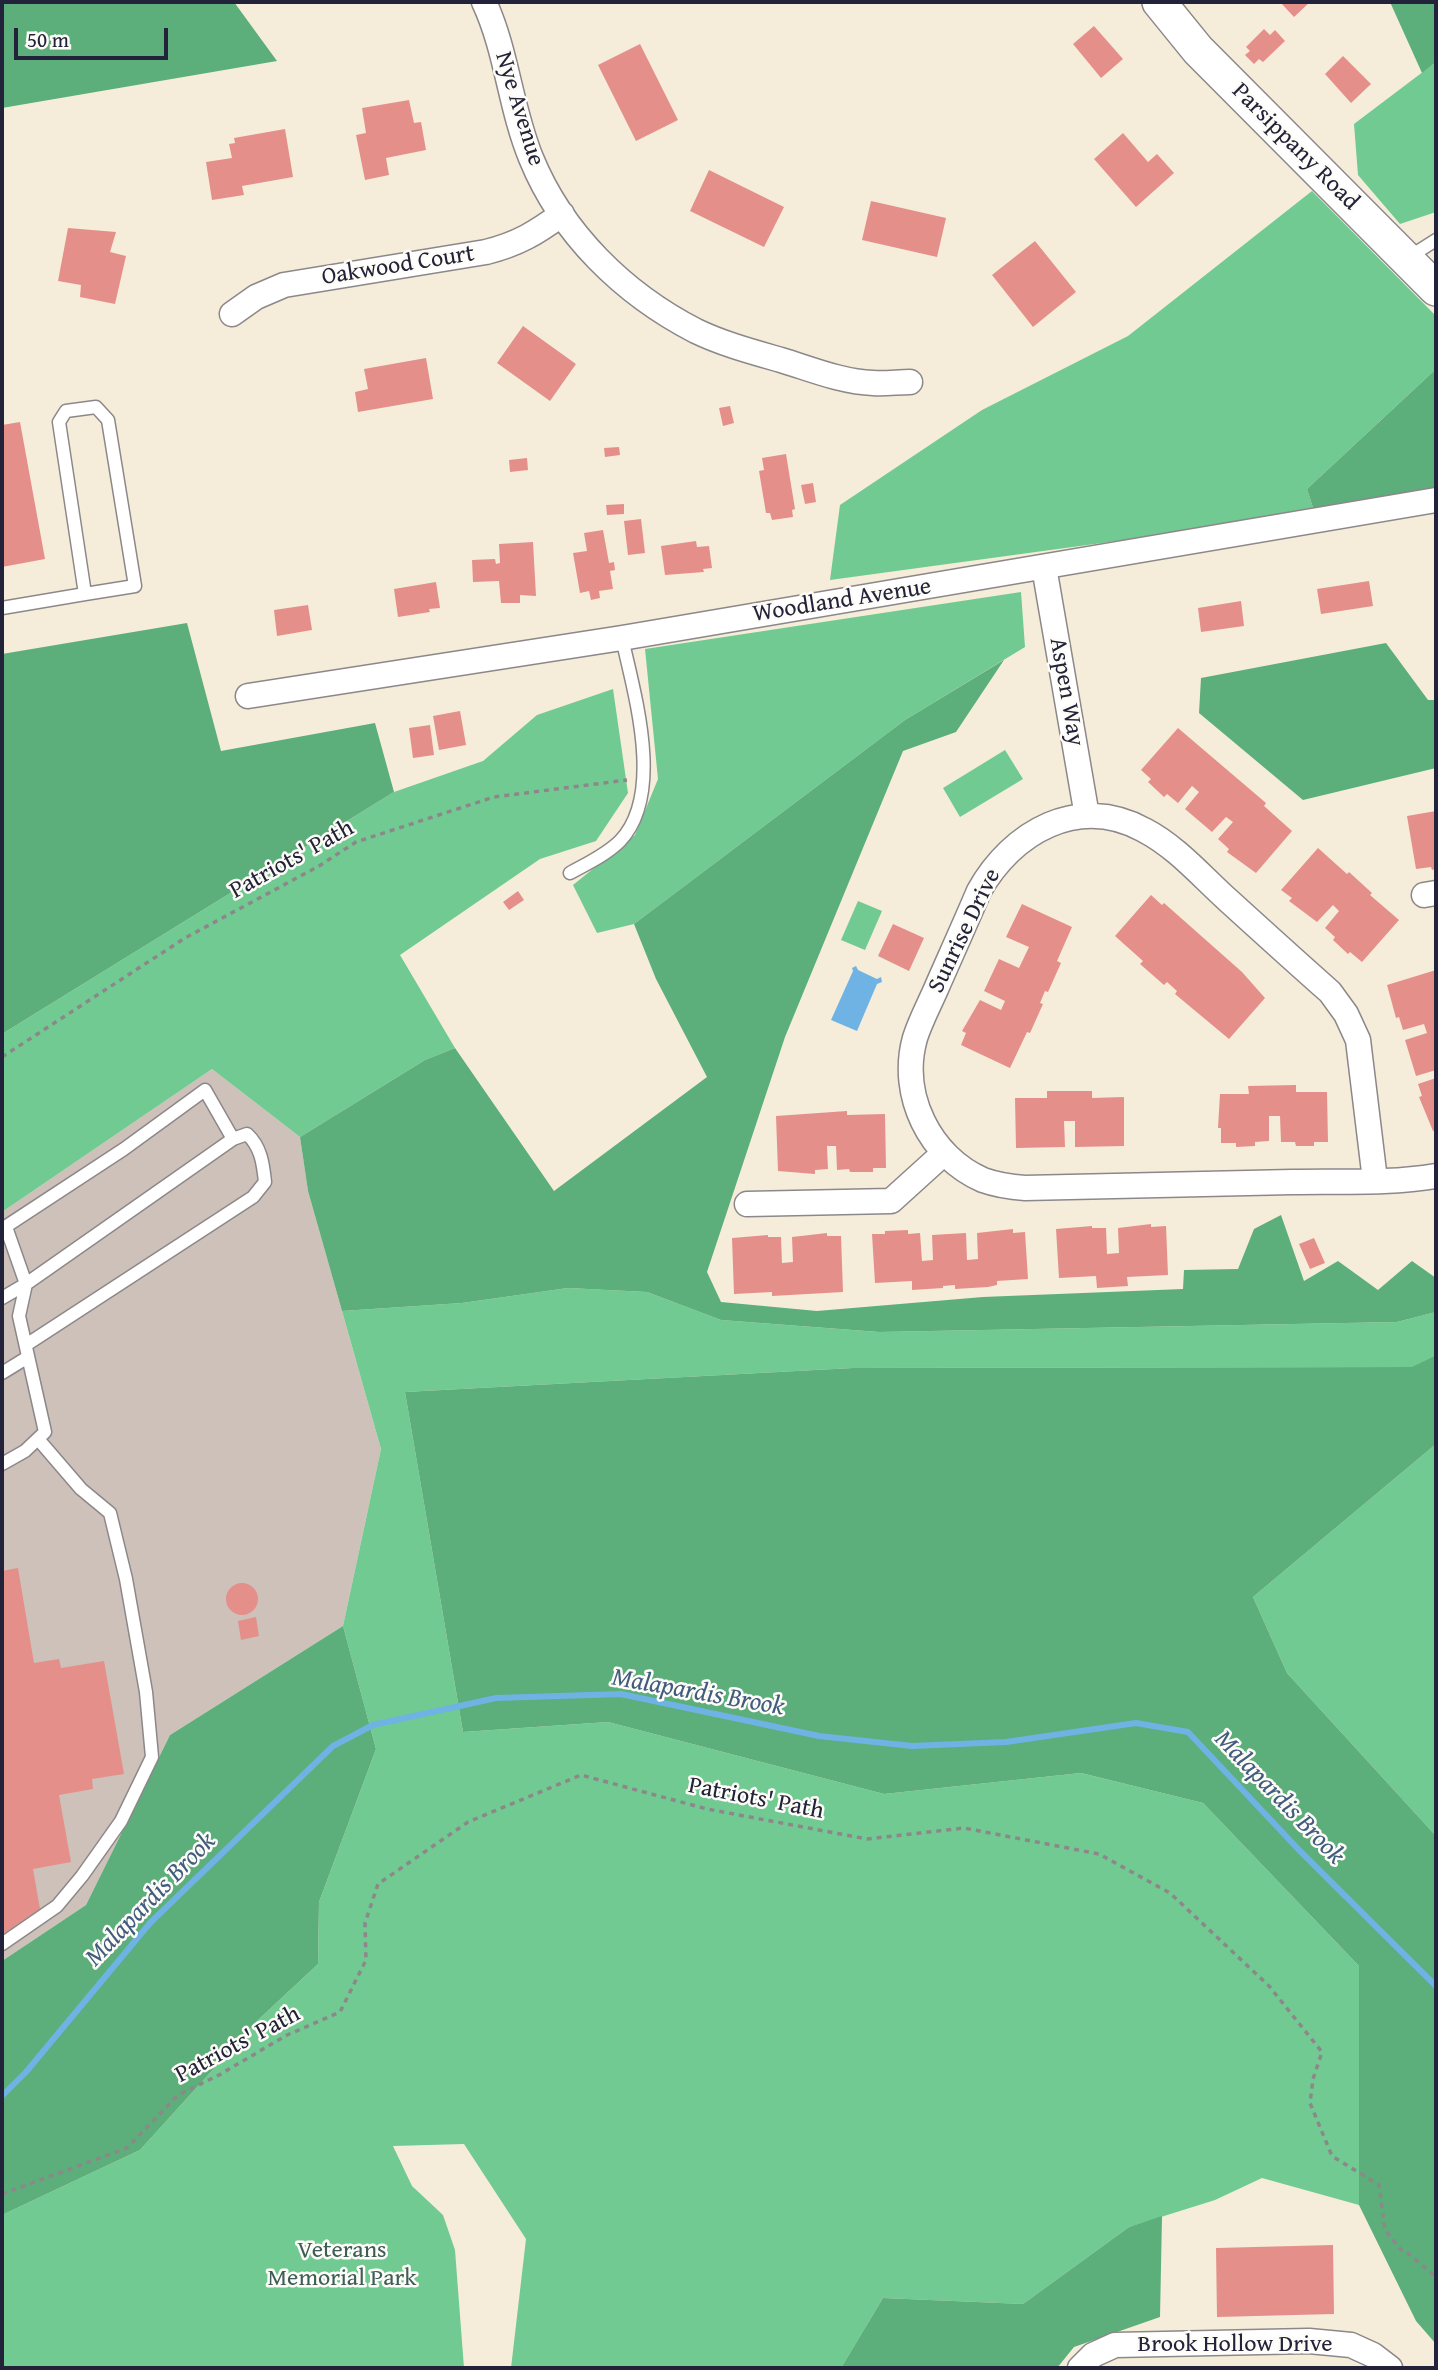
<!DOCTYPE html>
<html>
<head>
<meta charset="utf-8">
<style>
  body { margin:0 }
  #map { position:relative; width:1438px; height:2370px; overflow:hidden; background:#f5edd9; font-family:"Gentium Book Plus",serif }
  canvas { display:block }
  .frame { position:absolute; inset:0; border:4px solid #22223b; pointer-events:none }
  .scale { position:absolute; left:14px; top:28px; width:154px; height:32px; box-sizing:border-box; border:4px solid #22223b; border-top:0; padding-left:9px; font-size:21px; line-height:24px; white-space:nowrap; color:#22223b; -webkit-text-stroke:5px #fdfcf7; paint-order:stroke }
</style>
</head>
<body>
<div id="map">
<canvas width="1438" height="2370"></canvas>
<div class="frame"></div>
<div class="scale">50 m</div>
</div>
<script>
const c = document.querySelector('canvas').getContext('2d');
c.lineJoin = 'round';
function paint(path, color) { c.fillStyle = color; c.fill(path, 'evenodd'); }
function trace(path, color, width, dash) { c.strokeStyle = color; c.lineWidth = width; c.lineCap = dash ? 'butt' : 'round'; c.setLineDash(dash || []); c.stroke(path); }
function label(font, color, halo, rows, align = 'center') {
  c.font = font + ' "Gentium Book Plus",serif'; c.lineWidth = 5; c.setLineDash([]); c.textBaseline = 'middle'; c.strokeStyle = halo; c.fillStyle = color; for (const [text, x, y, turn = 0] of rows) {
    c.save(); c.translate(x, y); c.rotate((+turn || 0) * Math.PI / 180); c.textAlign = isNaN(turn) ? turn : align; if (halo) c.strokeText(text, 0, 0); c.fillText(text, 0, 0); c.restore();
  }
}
const industrial = new Path2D(`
  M212,1069L300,1137L308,1191L381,1449L343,1626L170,1735L86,1905L2,1961V1212Z`);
const green = new Path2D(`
  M1436,62V212L1400,224L1358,175L1354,124Z
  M1312,191L1436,316V369L1307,489L1315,514L830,580L840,505L982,410L1128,336Z
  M1021,592L1025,647L905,720L634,924L597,933L573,885L635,835L658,779L645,649Z
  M613,689L628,793L596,841L540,859L400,955L455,1048L425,1060L300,1137L212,1069L2,1212V1034L394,792L483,761L537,715Z
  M1005,750L1023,779L960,817L943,788Z
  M858,901L882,911L865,950L841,940Z
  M568,1288L647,1292L721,1320L879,1332L1397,1322L1436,1312V1355L1413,1367L853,1368L405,1392L463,1732L608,1722L884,1794L1081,1773L1203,1803L1359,1966V2205L1262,2178L1215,2200L1129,2227L1023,2304L883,2298L841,2368H511L526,2239L464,2144L393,2146L412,2186L443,2215L455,2250L464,2368H2V2215L140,2150L258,2020L318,1964L319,1902L376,1749L343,1626L381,1449L342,1311L462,1303Z
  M1436,1444V1836L1287,1673L1253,1597Z`);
const forest = new Path2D(`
  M2,2H234L277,61L2,108Z
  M1390,2H1436V62L1422,73Z
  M1436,369V491L1315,514L1307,489Z
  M187,623L221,751L375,723L394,792L2,1034V654Z
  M1386,643L1428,700H1436V768L1303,800L1199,713L1201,678Z
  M1004,660L956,732L903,751L785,1037L707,1272L721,1302L817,1311L983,1297L1183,1289L1184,1270L1238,1269L1254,1229L1281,1215L1304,1281L1338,1261L1378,1290L1412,1261L1436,1278V1312L1397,1322L879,1332L721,1320L647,1292L568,1288L462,1303L342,1311L308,1191L300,1137L425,1060L455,1048L554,1191L707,1077L656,979L634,924L905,720Z
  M1436,1355V1444L1253,1597L1287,1673L1436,1836V2344L1416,2321L1359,2205V1966L1203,1803L1081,1773L884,1794L608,1722L463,1732L405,1392L853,1368L1412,1367Z
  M343,1626L376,1749L319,1902L318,1964L258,2020L140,2150L2,2215V1961L86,1905L170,1735Z
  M1162,2216L1160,2317L1074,2347L1057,2368H841L883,2298L1023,2304L1129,2227Z`);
const water = new Path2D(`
  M856,966L858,970L877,979L881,977L882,982L877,984L857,1031L831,1020L853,971L852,968Z`);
const stream = new Path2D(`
  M2,2096L26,2072L150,1923L333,1746L373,1725L496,1698L621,1694L819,1736L912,1746L1006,1742L1136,1723L1188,1732L1299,1850L1436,1986`);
const building = new Path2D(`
  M1280,2H1310L1294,17Z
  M1094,26L1123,59L1101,78L1073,44Z
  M1264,29L1270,35L1275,30L1285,41L1263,62L1259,59L1254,64L1245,55L1250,51L1246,47Z
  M640,44L678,120L636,141L598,65Z
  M1343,56L1371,84L1351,103L1325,74Z
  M409,100L414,123L421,122L426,150L386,158L389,175L365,180L356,135L366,133L362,108Z
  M285,129L293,177L242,186L244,195L212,200L206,162L232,158L229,144L235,143L234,138Z
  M1123,133L1148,162L1157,154L1174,173L1136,207L1094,159Z
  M709,170L784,207L764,247L690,211Z
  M871,201L946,218L937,257L862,240Z
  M68,228L116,232L110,252L126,256L115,304L80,297L81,285L58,281Z
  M1035,241L1076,292L1033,327L992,275Z
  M523,326L576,364L550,401L497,363Z
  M426,358L433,399L358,412L355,392L368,389L364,369Z
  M730,406L734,423L723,426L719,408Z
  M20,422L45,559L2,567V425Z
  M619,447L620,455L605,457L604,448Z
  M786,454L795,509L792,510L793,517L772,520L770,513H766L759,471L764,470L762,458Z
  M527,458L528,470L510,472L509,460Z
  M813,483L816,502L805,504L801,485Z
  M624,504V514L607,515L606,505Z
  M641,519L645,553L628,555L624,521Z
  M603,530L609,563L614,562L615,570L610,571L613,589L599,591L600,598L591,600L589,591L580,593L573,553L587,551L584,533Z
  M696,541L697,547L709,546L712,568L703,569L704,572L665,575L661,546Z
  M533,542L536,596L520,595V603H501L499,581L473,582L472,560L495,559L496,564L500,563L499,544Z
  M1369,581L1373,606L1321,614L1317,589Z
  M436,582L440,608L429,609L430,612L398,617L394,589Z
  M1241,601L1244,626L1201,632L1198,608Z
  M308,605L312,630L277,636L274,610Z
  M460,711L466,745L439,750L433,716Z
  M430,725L434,755L413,758L409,728Z
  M1178,728L1266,803L1264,806L1292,831L1256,873L1227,852L1229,849L1218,839L1233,822L1226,817L1212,832L1185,809L1199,792L1192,786L1178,803L1167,794L1164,797L1148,782L1151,779L1141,770Z
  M1436,811V869L1432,870L1431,867L1416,869L1407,816Z
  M1318,848L1347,874L1349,872L1372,893L1370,895L1399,920L1362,962L1350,952L1348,954L1333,940L1335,937L1325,928L1339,911L1333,905L1317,922L1289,901L1292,898L1281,890Z
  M518,891L524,900L509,910L503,902Z
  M1151,895L1162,905L1164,903L1242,972L1265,998L1229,1039L1175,994L1177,991L1167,982L1164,985L1140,964L1143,961L1115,936Z
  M1022,904L1072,927L1057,961L1061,963L1048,992L1045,991L1040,1003L1043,1004L1030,1033L1027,1032L1010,1068L961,1045L966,1033L962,1031L980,1000L1001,1010L1005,1001L984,991L999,959L1019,968L1029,947L1006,937Z
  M893,924L924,938L909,971L878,956Z
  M1436,970V1070L1416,1076L1405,1040L1427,1033L1424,1024L1403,1030L1399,1017L1396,1018L1387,985Z
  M1436,1078V1130L1433,1131L1419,1097L1422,1096L1418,1084Z
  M1296,1085V1092H1327L1328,1142H1314V1146H1296L1295,1142H1281L1280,1116H1269V1141L1255,1142V1146L1236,1147V1143H1221V1128H1218L1220,1094H1249L1248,1086Z
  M1047,1091H1092V1098L1124,1097V1146L1075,1147V1121H1064L1065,1147L1016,1148L1015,1098H1047Z
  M847,1111V1115L885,1114L886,1168H873V1172H850L849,1169L837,1170L836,1146H827L828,1169L815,1170V1174L778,1171L776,1116Z
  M1151,1224V1227L1166,1226L1168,1275L1127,1277L1128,1286L1097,1288L1096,1276L1059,1278L1056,1229L1092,1226V1228H1106L1107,1254L1119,1253L1118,1228Z
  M1013,1229V1233L1025,1232L1028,1279L997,1281V1285L988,1287L955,1289V1285L943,1286V1288L912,1290V1281L875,1283L872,1234H885V1231L908,1230V1234L920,1233L922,1261L933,1260L932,1235L966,1233L967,1260L978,1259L977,1233Z
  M827,1233V1236H841L843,1292L772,1296V1292L734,1294L732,1238L768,1235V1237H781L782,1263L793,1262L792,1237Z
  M1314,1238L1325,1263L1310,1269L1299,1244Z
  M18,1568L34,1663L59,1659L61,1668L104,1661L124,1774L92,1779L93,1789L59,1795L71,1862L33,1869L40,1909L2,1935V1571Z
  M226 1599a16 16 0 1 1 32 0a16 16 0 1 1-32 0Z
  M256,1617L259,1636L241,1640L238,1621Z
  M1333,2245L1334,2314L1217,2317L1216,2248Z`);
const path = new Path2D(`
  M2,1057L185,938L319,866L356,842L494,797L627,780
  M2,2194L127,2148L178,2095L219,2075L287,2035L340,2012L366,1960L365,1923L378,1884L468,1822L581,1775L707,1809L867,1839L964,1828L1099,1854L1170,1893L1269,1986L1322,2052L1313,2079L1310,2103L1332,2156L1379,2185L1385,2230L1401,2250H1404L1436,2277`);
const lane = new Path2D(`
  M1406,259L1436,240
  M2,608L85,594L59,422L66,411L96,407L108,420L135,586L85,594
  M570,873C586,864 606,855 620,841C665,794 634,693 622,638
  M2,1229L124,1149L205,1090L233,1139
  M2,1298L26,1284L233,1139L247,1134C261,1147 263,1163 265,1182L253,1197L26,1345
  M2,1373L28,1357
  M2,1464L25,1451L45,1432L19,1316L26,1284L6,1227
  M2,1944L57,1906L82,1876L121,1821L152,1757L146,1692L126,1579L110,1513L81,1489L38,1439`);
const street = new Path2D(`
  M484,2C507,51 510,107 531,158C562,234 624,294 696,331C723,344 753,352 781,360C811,369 842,382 873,383C885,384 898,382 910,382
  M232,314L256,297L284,285L486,252C518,244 536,233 562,214
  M1044,567L1087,816
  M248,696L622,638L1436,500
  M1424,895L1436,893
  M1375,1180L1358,1040L1346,1014L1330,992C1296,962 1263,932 1230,902C1203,878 1177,847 1144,830C1078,794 1012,832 979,891C965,924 950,957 936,989C929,1005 920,1022 915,1038C899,1095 930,1157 983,1180C997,1185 1010,1187 1025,1188C1114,1186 1203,1184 1292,1182C1339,1181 1390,1184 1436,1176
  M747,1204L891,1201L944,1153
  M1080,2368L1093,2355L1115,2345L1309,2341L1351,2345L1373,2355L1390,2368`);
const secondary = new Path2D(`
  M1159,2L1198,50L1436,289`);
const streetNames = [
  ["Nye Avenue",519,109,73],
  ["Parsippany Road",1295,147,45],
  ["Oakwood Court",398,266,-9],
  ["Woodland Avenue",842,601,-9],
  ["Aspen Way",1066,692,80],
  ["Patriots' Path",292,860,-29],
  ["Sunrise Drive",965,931,-64],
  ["Patriots' Path",756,1799,11],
  ["Patriots' Path",238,2045,-28],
  ["Brook Hollow Drive",1235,2345]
];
const parkNames = [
  ["Veterans",342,2251],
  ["Memorial Park",342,2279]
];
const waterNames = [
  ["Malapardis Brook",698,1693,10],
  ["Malapardis Brook",1279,1798,46],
  ["Malapardis Brook",151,1900,-46]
];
paint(industrial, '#cec1ba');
paint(green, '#71ca91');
paint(forest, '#5cae7b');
paint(water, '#6fb3e5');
trace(stream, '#6fb3e5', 6);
paint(building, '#e58f8a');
trace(lane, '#8c888a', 15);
trace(street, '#8c888a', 27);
trace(secondary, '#8c888a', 36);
trace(path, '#8c888a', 3.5, [5, 5]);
trace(lane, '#fff', 12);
trace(street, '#fff', 24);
trace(secondary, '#fff', 33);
label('24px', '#22223b', '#fdfcf7', streetNames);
label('24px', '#3e5d59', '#fdfcf7', parkNames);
label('italic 26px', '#415c7f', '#fdfcf7', waterNames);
</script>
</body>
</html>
